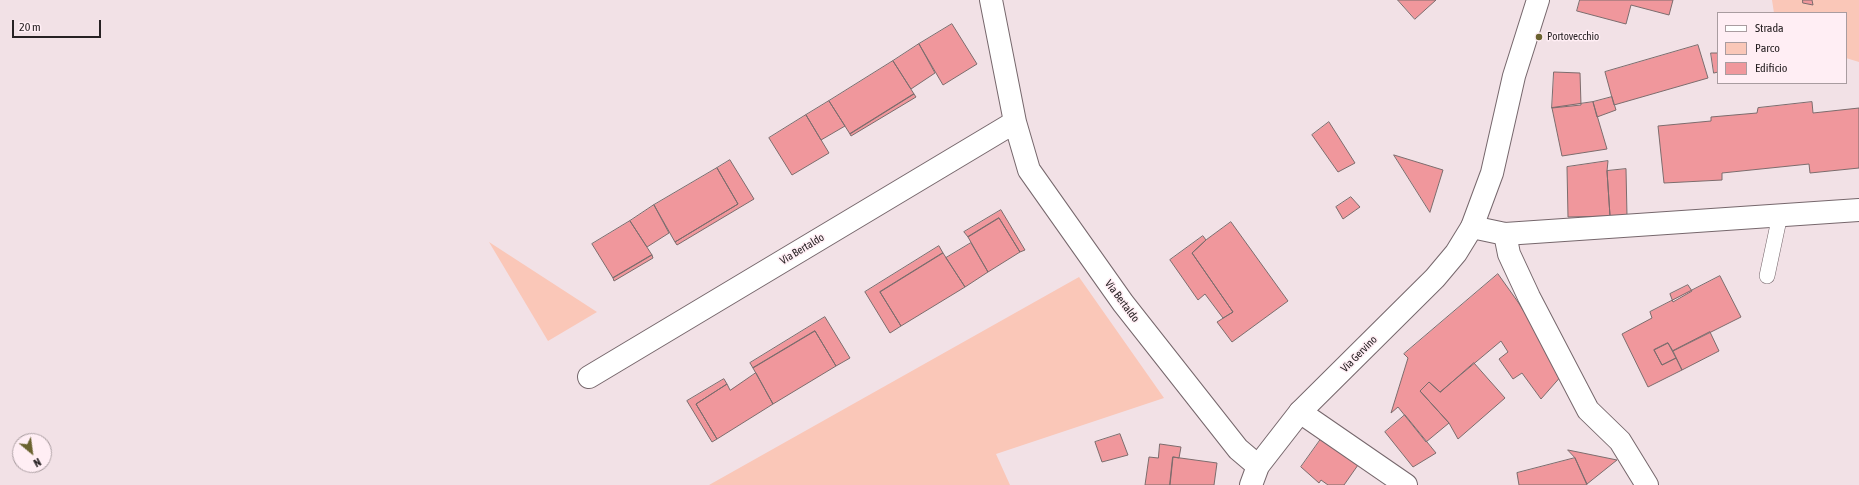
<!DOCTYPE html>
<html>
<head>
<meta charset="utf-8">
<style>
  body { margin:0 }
  #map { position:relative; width:1859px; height:485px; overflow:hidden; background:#f2e1e6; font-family:"Asap Condensed",sans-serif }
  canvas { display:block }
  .legend { position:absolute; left:1717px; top:12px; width:130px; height:72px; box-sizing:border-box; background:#ffeef4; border:1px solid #a99ca0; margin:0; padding:5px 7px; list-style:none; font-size:12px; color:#272123 }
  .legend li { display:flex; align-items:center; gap:8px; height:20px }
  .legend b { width:20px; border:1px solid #a99ca0 }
  .north { position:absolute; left:12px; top:433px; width:40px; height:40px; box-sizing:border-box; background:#ffeef4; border:1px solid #a99ca0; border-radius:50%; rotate:151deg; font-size:11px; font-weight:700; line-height:16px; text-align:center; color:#272123 }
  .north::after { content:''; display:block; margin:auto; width:14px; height:18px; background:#6a622f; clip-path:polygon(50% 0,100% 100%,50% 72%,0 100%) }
  .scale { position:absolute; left:12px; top:20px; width:89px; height:18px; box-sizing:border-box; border:2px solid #272123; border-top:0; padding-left:5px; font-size:12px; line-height:14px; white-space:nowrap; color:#272123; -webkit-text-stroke:3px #ffeef4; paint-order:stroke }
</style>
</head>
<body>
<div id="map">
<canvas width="1859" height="485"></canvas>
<ul class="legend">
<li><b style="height:5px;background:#fff"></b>Strada</li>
<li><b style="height:11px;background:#fac7b8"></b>Parco</li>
<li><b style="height:11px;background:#f0979c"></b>Edificio</li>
</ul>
<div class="north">N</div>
<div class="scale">20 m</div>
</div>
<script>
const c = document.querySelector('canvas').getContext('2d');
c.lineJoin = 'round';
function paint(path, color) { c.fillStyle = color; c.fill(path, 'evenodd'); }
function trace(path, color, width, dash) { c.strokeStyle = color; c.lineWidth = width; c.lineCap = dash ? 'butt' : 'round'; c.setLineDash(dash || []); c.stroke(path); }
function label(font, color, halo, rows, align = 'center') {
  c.font = font + ' "Asap Condensed",sans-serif'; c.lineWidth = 3; c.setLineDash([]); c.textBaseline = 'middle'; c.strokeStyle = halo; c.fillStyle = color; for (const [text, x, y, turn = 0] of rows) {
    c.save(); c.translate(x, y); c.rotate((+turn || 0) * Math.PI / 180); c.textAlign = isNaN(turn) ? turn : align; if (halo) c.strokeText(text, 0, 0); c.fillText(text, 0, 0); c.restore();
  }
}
const green = new Path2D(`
  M1772,0H1859V62L1846,58V13H1774Z
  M489,242L597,312L548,341Z
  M1079,277L1164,398L996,454L1010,485H709Z`);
const building = new Path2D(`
  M1398,0H1436L1415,19Z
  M1580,0H1673L1669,15L1631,5L1626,24L1577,11Z
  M1803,0H1812L1813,5L1803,3Z
  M952,24L977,64L943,85L919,44Z
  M919,44L935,73L911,89L893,61Z
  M1698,45L1708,78L1614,105L1605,72Z
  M1711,53H1718V72L1714,73Z
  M893,61L914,94L850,134L829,101Z
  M1554,72L1580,73L1581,105L1552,108Z
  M914,94L916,97L851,136L850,134Z
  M1612,97L1616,110L1597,117L1593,102Z
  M829,101L845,126L821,140L806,115Z
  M1593,102L1607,149L1562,156L1552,108Z
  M1812,102L1813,113L1859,108V168L1810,173L1809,164L1722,173V180L1664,183L1658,126L1711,121V117L1757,113L1758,108Z
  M806,115L829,153L792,175L769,138Z
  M1329,122L1355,163L1338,172L1312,135Z
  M1394,155L1443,170L1430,212Z
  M730,160L754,199L677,245L675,242L738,204L717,168Z
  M1608,161L1607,171L1610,216L1568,217L1567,167Z
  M717,168L738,204L675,242L654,205Z
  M1626,169L1627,216H1610L1607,171Z
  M1351,197L1360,207L1343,219L1336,207Z
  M654,205L669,233L647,247L630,221Z
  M1001,210L1025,250L1020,252L999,218L968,237L964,232Z
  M999,218L1020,252L988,272L968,237Z
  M630,221L652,255L613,278L592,244Z
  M1231,222L1288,301L1232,342L1217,322L1233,312L1192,253L1206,240Z
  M1203,236L1206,240L1192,253L1233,312L1223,318L1205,294L1198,300L1170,260Z
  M971,243L988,272L965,287L946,258Z
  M939,246L943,253L880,292L901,326L890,333L865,292Z
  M943,253L965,287L901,326L880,292Z
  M652,255L653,258L614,281L613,278Z
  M1498,274L1518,302L1563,374L1541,399L1522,373L1513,379L1499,359L1508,352L1501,341L1440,392L1429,382L1420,391L1449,423L1426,442L1398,407L1391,413L1408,358L1404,354Z
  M1720,276L1741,317L1673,351L1668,343L1654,350L1662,365L1676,358L1682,370L1648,387L1622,334L1652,318L1650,312Z
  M1688,285L1692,291L1673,302L1670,294Z
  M825,317L850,358L836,366L815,331L753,368L750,363Z
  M815,331L836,366L773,404L753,368Z
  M1710,332L1719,351L1682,370L1673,351Z
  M1668,343L1676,358L1662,365L1654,350Z
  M1474,363L1505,398L1458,439L1449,423L1420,391L1429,382L1440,392Z
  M756,373L773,404L717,439L696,404L727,384L730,390Z
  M724,379L727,384L696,404L717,439L712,442L687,401Z
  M1405,415L1436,453L1413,467L1385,432Z
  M1120,434L1128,455L1102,462L1095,442Z
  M1321,439L1358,465L1344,485H1328L1321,480L1319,483L1301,467Z
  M1160,444L1181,447L1179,458L1173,457L1170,485H1145L1149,457L1158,458Z
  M1568,450L1617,460L1587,484L1575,458Z
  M1173,457L1217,463L1214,485H1170Z
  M1575,458L1587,485H1519L1517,473Z`);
const lane = new Path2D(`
  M1767,276L1780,215`);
const street = new Path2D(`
  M991,0L1015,122L1029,170L1123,303L1238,449L1258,466
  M1472,227L1492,173L1514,76L1538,0
  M1505,234L1509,254L1529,297L1588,410L1620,441L1647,485
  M589,377L1015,122
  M1300,412L1406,485`);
const secondary = new Path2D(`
  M1251,485L1258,466L1300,412L1435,278L1456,253L1472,227L1505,234L1859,210`);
const markers = [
  [1539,37,4,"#6a622f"]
];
const poiNames = [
  ["Portovecchio",1547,37]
];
const streetNames = [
  ["Via Bertaldo",802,249,-31],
  ["Via Bertaldo",1122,301,53],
  ["Via Gervino",1359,354,-45]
];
paint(green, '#fac7b8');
paint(building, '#f0979c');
trace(building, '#7c6c6d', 1);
trace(lane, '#76676c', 16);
trace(street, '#76676c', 24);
trace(secondary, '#76676c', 24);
trace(lane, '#fff', 15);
trace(street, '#fff', 22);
trace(secondary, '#fff', 22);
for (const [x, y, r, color] of markers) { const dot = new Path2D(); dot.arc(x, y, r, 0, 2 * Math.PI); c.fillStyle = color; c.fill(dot); trace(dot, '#ffeef4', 1.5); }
label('11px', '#272123', '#ffeef4', poiNames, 'left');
label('11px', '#272123', '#ffeef4', streetNames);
</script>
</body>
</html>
